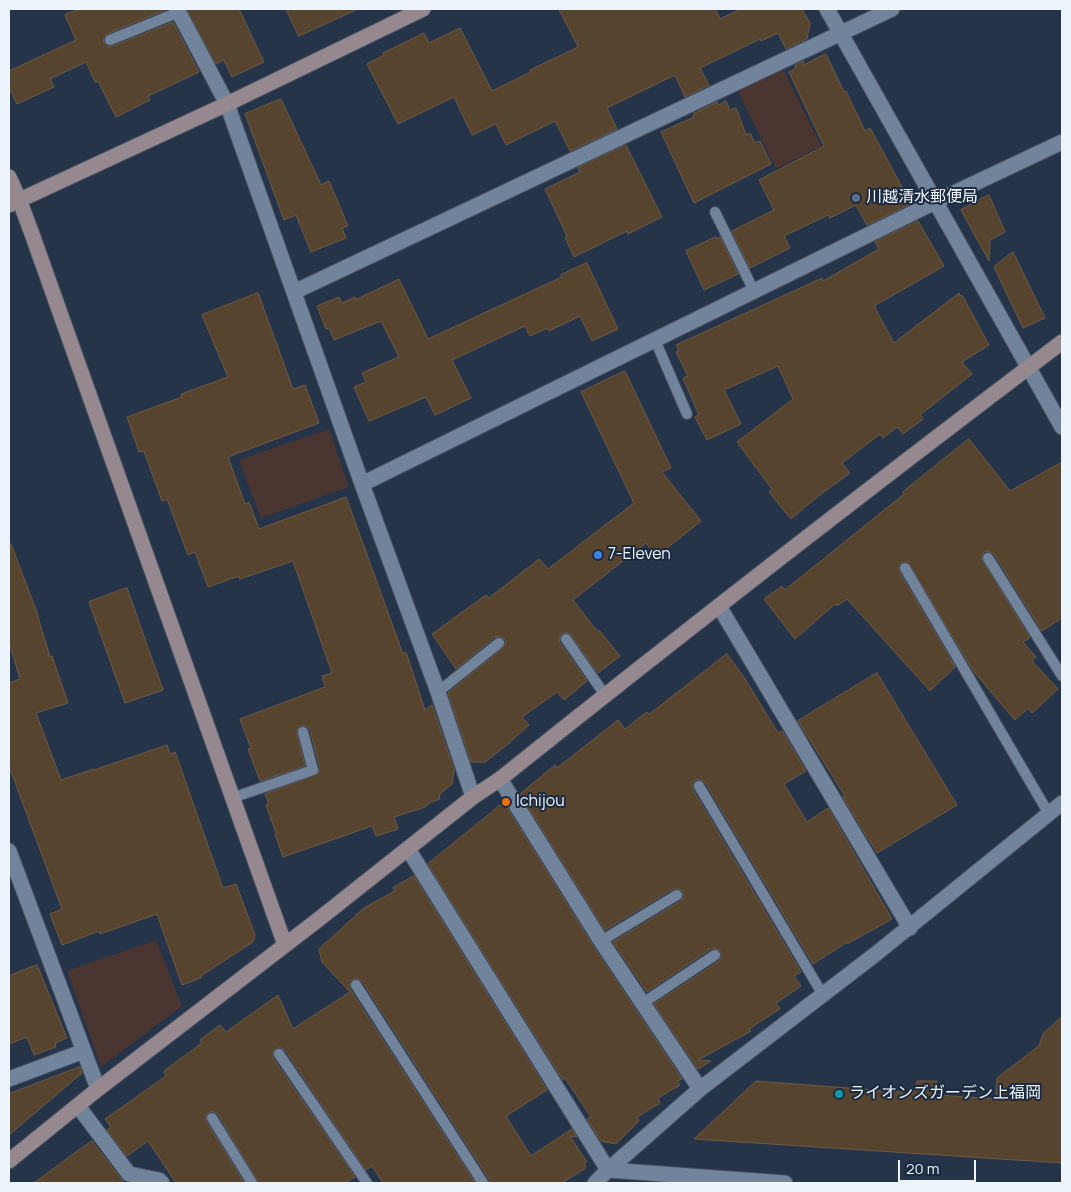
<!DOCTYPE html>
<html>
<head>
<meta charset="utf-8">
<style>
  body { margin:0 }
  #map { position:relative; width:1071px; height:1192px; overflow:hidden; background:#263449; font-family:Manrope,sans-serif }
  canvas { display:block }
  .frame { position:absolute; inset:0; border:10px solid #eef4fc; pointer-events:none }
  .scale { position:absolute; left:898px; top:1160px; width:78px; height:22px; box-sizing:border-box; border:2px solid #eef4fc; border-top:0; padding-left:6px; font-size:15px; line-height:18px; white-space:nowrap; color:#eef4fc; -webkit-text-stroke:4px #1c2a3f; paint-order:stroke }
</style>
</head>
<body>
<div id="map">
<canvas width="1071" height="1192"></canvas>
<div class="frame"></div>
<div class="scale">20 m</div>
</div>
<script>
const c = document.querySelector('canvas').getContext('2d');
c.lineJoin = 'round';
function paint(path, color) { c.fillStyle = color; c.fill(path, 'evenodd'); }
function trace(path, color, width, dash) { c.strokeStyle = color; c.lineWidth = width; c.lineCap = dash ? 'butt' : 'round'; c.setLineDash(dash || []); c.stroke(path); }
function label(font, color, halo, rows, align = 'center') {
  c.font = font + ' Manrope,"Noto Sans JP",sans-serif'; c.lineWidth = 4; c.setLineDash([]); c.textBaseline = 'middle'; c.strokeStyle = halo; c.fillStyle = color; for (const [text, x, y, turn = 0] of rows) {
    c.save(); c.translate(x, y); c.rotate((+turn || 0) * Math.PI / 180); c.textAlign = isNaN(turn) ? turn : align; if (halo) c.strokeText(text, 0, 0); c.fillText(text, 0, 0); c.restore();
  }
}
const industrial = new Path2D(`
  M783,69L821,146L776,169L738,91Z
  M329,429L349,487L261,518L239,460Z
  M156,940L182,1006L101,1067L67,971Z`);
const building = new Path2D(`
  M80,9H168L107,34L103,39L104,43L109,47L113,46L173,22L199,72L148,96L150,100L116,117L98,81L95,82L86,62L50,79L54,87L17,104L9,87V71L76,40L65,15Z
  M187,9H239L264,62L232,77L224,60L216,64Z
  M286,9H358L299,36Z
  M559,9H715L720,19L741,9H802L810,23L807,39L786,49L778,33L761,41L760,39L700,68L709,85L685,97L675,75L607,108L617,129L570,151L555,121L506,145L496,124L472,135L454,97L398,124L367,64L384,55L383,53L424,33L429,43L460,28L492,91L531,72L530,70L578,47Z
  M826,54L844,92L846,91L865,131L870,128L908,198L906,199L909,205L867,225L856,205L830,218L828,215L784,236L790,248L750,268L732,231L774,210L759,180L824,146L789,72L796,68L795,65L804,61L803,65Z
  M281,99L321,185L329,181L348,226L342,228L346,238L311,252L296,215L284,220L245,114Z
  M726,101L730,110L736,108L746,135L750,133L755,143L760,141L771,164L694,203L661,132L694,117L693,114L717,102L718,105Z
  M626,145L662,217L628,234L627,231L574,257L565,237L567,236L545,189L580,172L578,168Z
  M989,195L1005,232L990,240L989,261L961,210Z
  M918,221L944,266L874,306L894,343L959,293L960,296L962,295L989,345L962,362L972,374L920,415L923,419L903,434L897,427L883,438L880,434L842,463L850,473L817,497L791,519L769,492L772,489L737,442L793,399L778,366L724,390L741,424L707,440L695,417L699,415L683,378L688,376L676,352L679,350L676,345L822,278L823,281L879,249L875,242Z
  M716,237L717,239L720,237L738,274L704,290L686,251Z
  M1013,252L1045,318L1023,328L994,267Z
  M587,263L618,329L592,341L580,316L549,331L548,328L530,336L525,326L452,360L471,398L435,415L426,397L369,421L354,387L366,382L362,373L399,357L381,321L334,340L329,328L326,329L317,306L339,297L342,303L355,297V300L399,279L428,339L562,277L561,275Z
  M258,293L293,389L305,385L319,423L228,457L245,504L249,502L259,529L346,497L403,654L406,652L425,710L432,705L454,770L452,784L439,795L440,799L431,802L425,807L394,817L398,829L376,836L372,826L283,857L275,834L276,833L266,805L269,804L265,794L318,774L320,768L310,730L308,727L302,725L296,731L305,766L260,781L248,749L251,748L240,719L325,687L322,676L332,673L293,561L240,579L239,576L208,587L195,552L188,555L167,499L162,501L144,451L139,452L127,417L182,397L181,394L228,377L202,315Z
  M625,371L671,468L662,472L701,521L656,557L646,543L573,600L597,631L599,630L620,656L598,673L571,635L566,632L562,634L559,639L560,643L587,681L564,700L557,692L522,717L529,725L507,745L485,762H471L448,693L503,648L506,641L501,636L495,637L456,669L432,634L486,595L489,598L539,559L548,569L634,503L581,392Z
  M969,439L1010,491L1062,462V618L1042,631L994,554L987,551L984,552L981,558L1030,638L1023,642L1036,657L1032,661L1058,689L1032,713L1028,708L1015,720L974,672L908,562H902L899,564V571L955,667L930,691L847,599L837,606L835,604L795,639L764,599L782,586L785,590L904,494L903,492Z
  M9,544H11L35,607L50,657L52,656L68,703L36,713L61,780L94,769V770L167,745L170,754L175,752L223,888L236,884L255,935L253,942L201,976V978L182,985L157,914L100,934L99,931L62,945L50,914L62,909L9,766V683L20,679L9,642Z
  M127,588L163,690L125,703L89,602Z
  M727,654L744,677L778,733L782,731L806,771L784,784L807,822L828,808L892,919L847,944V942L813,964L705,782L699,779L695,780L692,786L693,790L801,972L794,976L801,986L776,1003L780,1009L749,1029L751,1031L698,1060L711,1061L698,1069L654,1004L719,961L722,955L720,951L715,948L711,949L647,992L613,942L681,901L684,895L683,891L677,888L673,889L605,930L520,794L555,765L557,768L618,720L625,729L647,712L649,714Z
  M877,673L957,805L877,853L843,797L845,796L798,721Z
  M502,804L504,807L506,806L593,946L682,1079L677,1081L680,1085L658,1098L660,1103L637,1117L639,1121L616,1144L601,1141L587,1119L591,1117L565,1078L563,1080L428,864Z
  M414,876L547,1090L506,1116L531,1156L572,1129L577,1137L570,1136L587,1162L584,1164L586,1168L562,1183H490L489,1179L362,981L356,978L350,981V989L475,1183H383L372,1166L366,1170L285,1050L279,1047L273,1051V1058L355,1177L345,1183H259L218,1114L212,1111L206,1114V1121L244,1183H176L148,1141L127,1156L107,1130L111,1127L105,1119L166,1076L164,1071L202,1043L200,1040L220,1025L226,1032L278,995L293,1029L350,992L322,962L319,949L364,908L395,891L393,888Z
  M37,965L67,1038L55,1043L56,1047L34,1055L27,1037L9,1044V976Z
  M1062,1017V1163L694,1139L756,1081L913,1093L914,1090H916L917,1081H937L936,1095L996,1099L997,1078L1039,1046L1043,1034Z
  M80,1067L82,1073L9,1135V1094Z
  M92,1141L124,1183H34Z`);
const lane = new Path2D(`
  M110,40L179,12
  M715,212L754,291
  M655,340L687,414
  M988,558L1062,676
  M905,568L1049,814
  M566,639L605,695
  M438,692L499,643
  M699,786L823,995
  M232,798L313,770L303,732
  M601,941L677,895
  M356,985L483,1183
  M643,1003L715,955
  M279,1054L367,1183
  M212,1118L252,1183`);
const street = new Path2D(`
  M177,9L227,104L362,484L438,692L473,797
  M827,9L1062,427
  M294,292L892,9
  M362,484L935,202L1062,142
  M719,606L910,928
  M500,779L601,941L700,1089
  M408,849L608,1170
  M9,851L98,1089
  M9,1079L84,1051
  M78,1106L129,1174L159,1180L162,1183
  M608,1170L785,1183
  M595,1183L608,1170L700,1089L877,953L1062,803`);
const secondary = new Path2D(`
  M9,177L19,199L32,234L285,945
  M9,205L227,104L423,9
  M9,1161L98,1089L319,919L473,797L500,779C685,631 873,485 1062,342`);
const markers = [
  [856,198,5,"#5c6f8a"],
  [598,555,5,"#3f7fe0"],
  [506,802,5,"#e8710a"],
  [839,1094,5,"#0f9aa8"]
];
const poiNames = [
  ["川越清水郵便局",866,198],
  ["7-Eleven",608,555],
  ["Ichijou",516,802],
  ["ライオンズガーデン上福岡",849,1094]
];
paint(industrial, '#4a3531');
paint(building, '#57442e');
trace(building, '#6f5b45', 1);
trace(lane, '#444f60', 12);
trace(street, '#444f60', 17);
trace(secondary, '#444f60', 17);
trace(lane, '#72839c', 10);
trace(street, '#72839c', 15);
trace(secondary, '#95898f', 15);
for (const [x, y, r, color] of markers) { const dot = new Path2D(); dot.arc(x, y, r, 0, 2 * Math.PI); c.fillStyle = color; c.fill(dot); trace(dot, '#1c2a3f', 2); }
label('16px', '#eef4fc', '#1c2a3f', poiNames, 'left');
</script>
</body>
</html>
